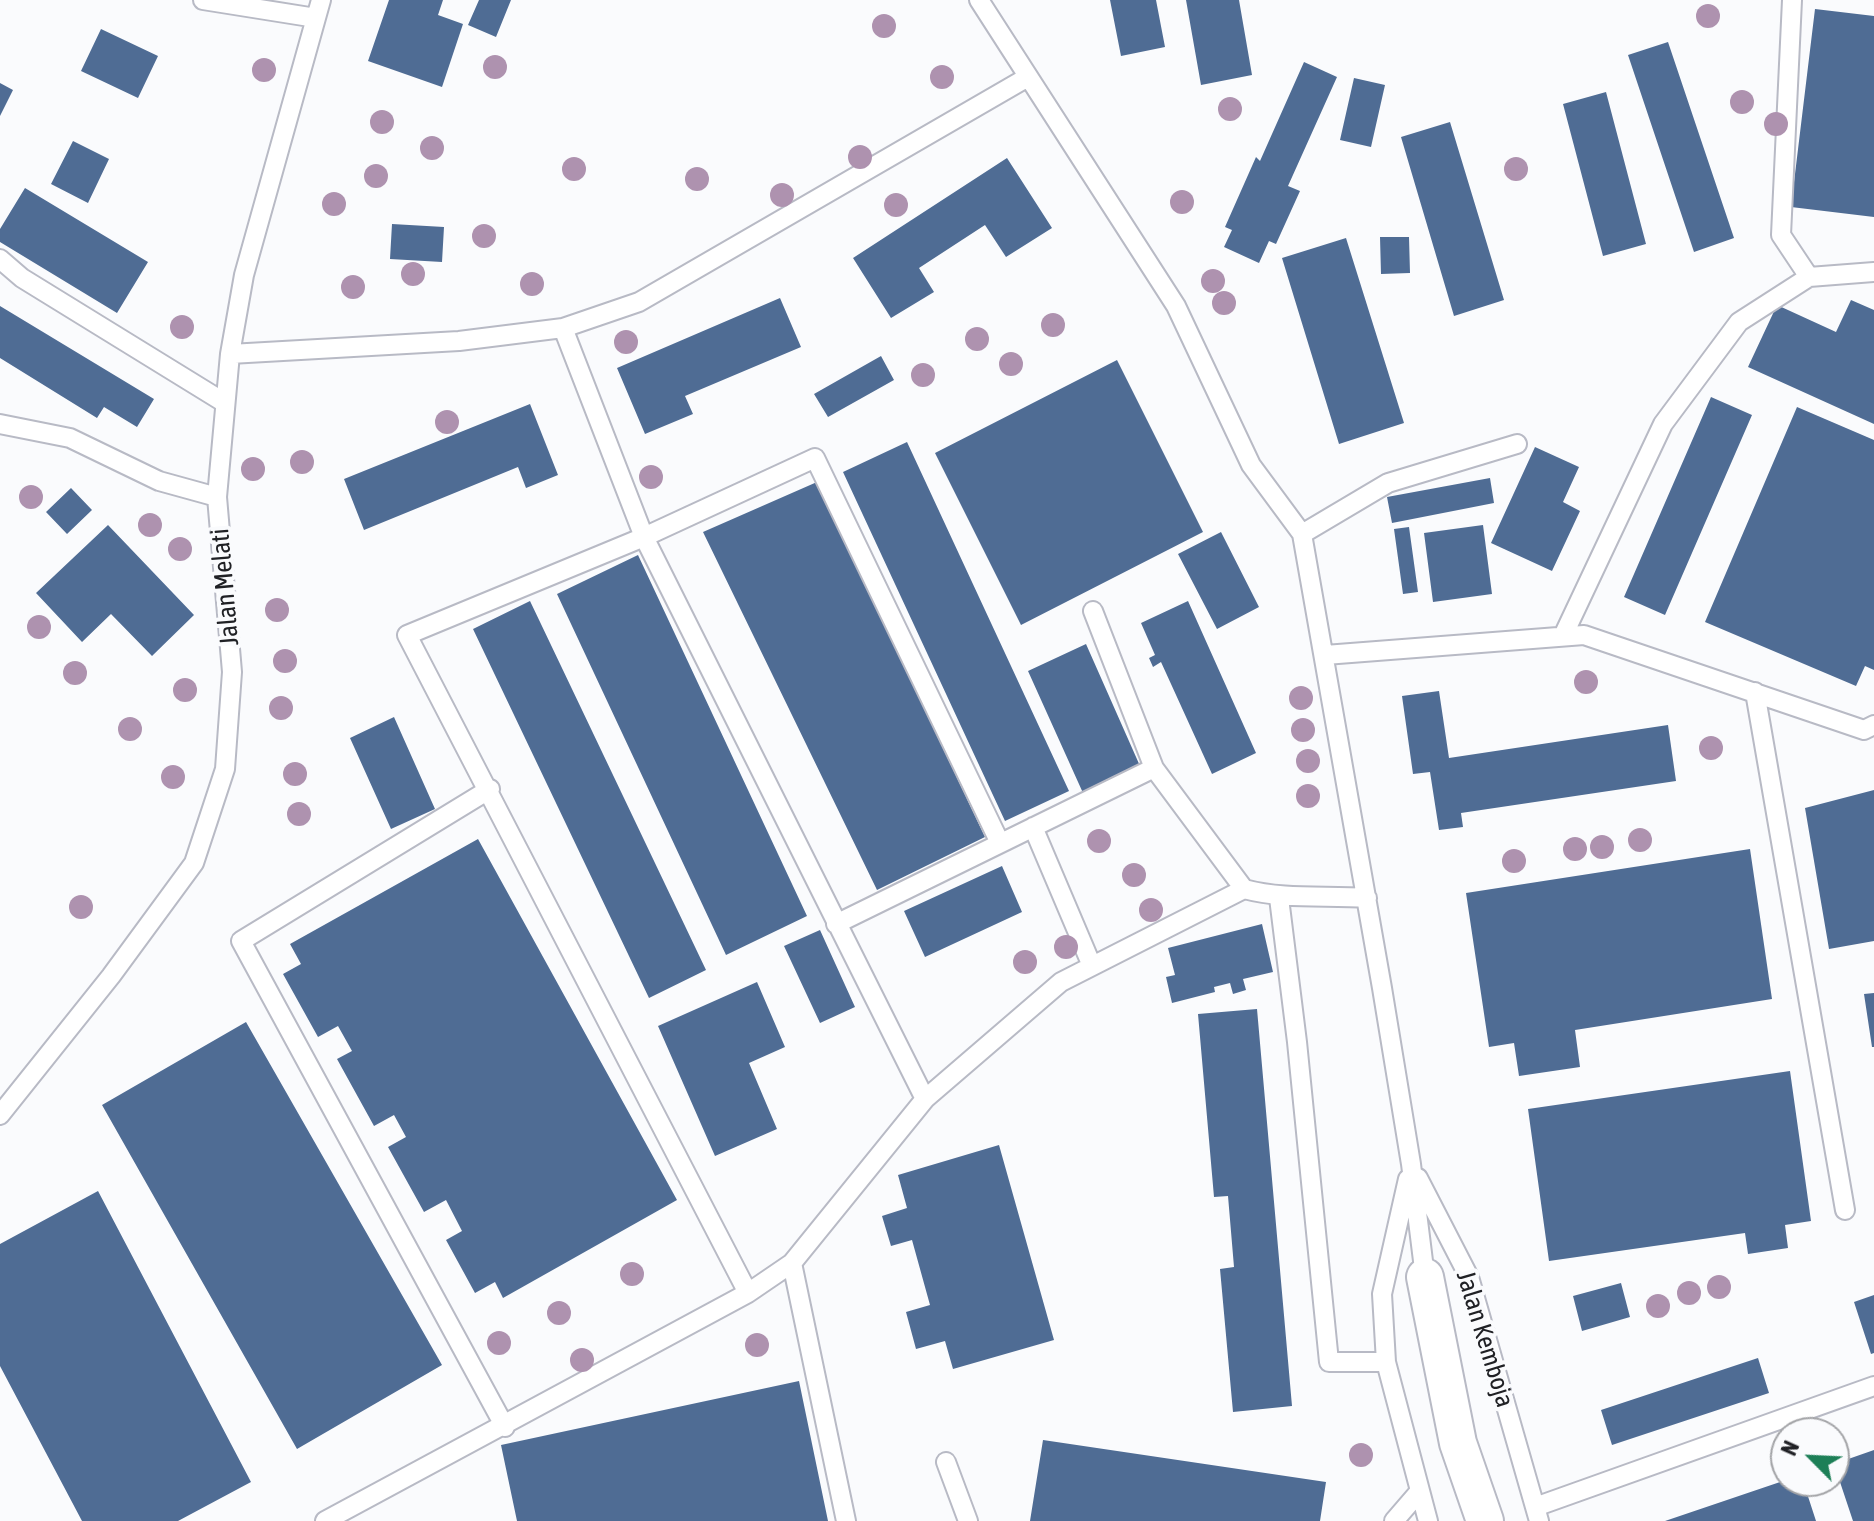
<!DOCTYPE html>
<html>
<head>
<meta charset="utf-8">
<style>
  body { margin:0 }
  #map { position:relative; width:1874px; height:1521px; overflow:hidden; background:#fafbfd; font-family:"Asap Condensed",sans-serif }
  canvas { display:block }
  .north { position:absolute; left:1770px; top:1417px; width:80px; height:80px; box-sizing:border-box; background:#fafbfd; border:2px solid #a3a4a7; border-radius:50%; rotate:294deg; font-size:22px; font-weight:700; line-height:32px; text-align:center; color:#202125 }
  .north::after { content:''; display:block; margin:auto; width:28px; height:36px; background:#1d7f57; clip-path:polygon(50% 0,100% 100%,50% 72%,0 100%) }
</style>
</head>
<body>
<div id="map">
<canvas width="1874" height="1521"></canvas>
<div class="north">N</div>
</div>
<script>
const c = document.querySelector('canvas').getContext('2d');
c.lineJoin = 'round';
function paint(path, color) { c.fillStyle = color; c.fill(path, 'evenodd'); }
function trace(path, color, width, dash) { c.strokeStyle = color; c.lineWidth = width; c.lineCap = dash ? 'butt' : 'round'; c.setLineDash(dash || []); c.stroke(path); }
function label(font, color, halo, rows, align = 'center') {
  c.font = font + ' "Asap Condensed",sans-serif'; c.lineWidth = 8; c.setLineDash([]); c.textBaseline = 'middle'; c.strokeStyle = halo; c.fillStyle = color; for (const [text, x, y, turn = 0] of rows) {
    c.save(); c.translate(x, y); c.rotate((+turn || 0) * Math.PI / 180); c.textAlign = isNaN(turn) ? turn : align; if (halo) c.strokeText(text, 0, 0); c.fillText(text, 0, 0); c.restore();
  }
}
const building = new Path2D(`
  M389,0H443L438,15L463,24L442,87L368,61Z
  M479,0H511L496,37L468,25Z
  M1110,0H1156L1165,47L1121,56Z
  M1186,0H1239L1252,75L1201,85Z
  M1815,9L1874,16V217L1791,207Z
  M101,29L158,56L138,98L81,71Z
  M1668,42L1734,238L1694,252L1628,55Z
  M1304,62L1337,77L1288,186L1300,191L1276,244L1269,241L1259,263L1224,247L1232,230L1225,227L1256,157L1260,161Z
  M1354,78L1385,85L1371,147L1340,140Z
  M0,83L13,90L0,116Z
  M1606,92L1646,244L1603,256L1563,104Z
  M1450,122L1504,300L1454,316L1401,137Z
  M73,141L109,159L88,203L51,184Z
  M1007,158L1052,228L1006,257L985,225L919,268L934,292L891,318L853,258Z
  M25,188L148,262L117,313L0,242V229Z
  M392,224L444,227L442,262L390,259Z
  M1380,237H1409L1410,273L1381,274Z
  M1346,238L1404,423L1339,444L1282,258Z
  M780,298L801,347L685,396L693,414L645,434L617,368Z
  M1851,300L1874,310V424L1748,367L1777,305L1836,332Z
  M0,306L154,399L137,427L104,407L97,418L0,358Z
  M881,356L894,380L828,417L814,394Z
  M1117,360L1203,532L1021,625L935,453Z
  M1711,397L1752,415L1665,615L1624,597Z
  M530,404L558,475L526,488L518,467L364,530L344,479Z
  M1797,407L1874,440V670L1865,666L1856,686L1705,622Z
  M907,442L1069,791L1005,821L843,472Z
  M1535,447L1579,467L1563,502L1580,511L1552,571L1491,543Z
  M1490,478L1494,503L1392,523L1387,497Z
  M817,482L985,837L877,890L703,532Z
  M71,488L92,510L67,534L46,512Z
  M108,525L194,615L152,656L111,614L82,642L36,593Z
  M1483,525L1492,594L1433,602L1424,533Z
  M1409,527L1418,592L1403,594L1394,529Z
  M1221,532L1259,607L1217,629L1178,554Z
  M638,555L807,916L726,955L557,594Z
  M530,601L706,970L649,998L473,629Z
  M1188,601L1256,753L1212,774L1161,662L1153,667L1149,658L1155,655L1141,623Z
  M1086,644L1140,766L1083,793L1028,671Z
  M1439,691L1449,758L1668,725L1676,781L1461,813L1463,827L1439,830L1430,772L1413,774L1402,696Z
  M394,717L435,809L391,829L350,738Z
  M1874,790V941L1829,949L1805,808Z
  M478,839L677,1200L503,1298L495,1282L475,1293L446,1240L462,1231L446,1200L424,1212L388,1147L406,1137L394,1115L374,1126L337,1059L352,1051L338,1026L318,1037L283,974L301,964L290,944Z
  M1750,849L1772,999L1575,1030L1580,1067L1519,1076L1514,1043L1489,1047L1466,893Z
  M1002,866L1022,912L925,957L904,911Z
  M1262,924L1273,972L1243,979L1246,990L1233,994L1230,983L1214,987L1215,992L1172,1003L1166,977L1175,975L1168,948Z
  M820,930L855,1007L820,1023L784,946Z
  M757,982L785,1047L749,1063L777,1129L715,1156L658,1026Z
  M1874,993V1047H1872L1864,994Z
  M1257,1009L1292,1406L1233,1412L1220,1269L1234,1267L1228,1196L1214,1197L1198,1014Z
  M246,1022L442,1365L297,1449L102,1105Z
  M1790,1071L1811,1221L1785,1225L1788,1248L1748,1254L1745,1233L1549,1261L1528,1109Z
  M999,1145L1054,1340L953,1369L945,1341L916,1349L906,1312L930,1305L912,1240L891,1246L882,1216L907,1208L898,1175Z
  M98,1191L251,1482L178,1521H82L0,1366V1244Z
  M1621,1283L1630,1317L1582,1331L1573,1296Z
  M1874,1295V1353L1871,1354L1854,1302Z
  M1758,1358L1769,1393L1612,1445L1601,1410Z
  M799,1381L828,1521H517L501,1445Z
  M1043,1440L1326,1482L1320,1521H1030Z
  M1874,1450V1521H1853L1834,1464Z
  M1786,1480L1803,1481L1816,1521H1665Z`);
const lane = new Path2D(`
  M203,0L316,18
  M979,0L1176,306L1251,465L1302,534L1382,988L1411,1164L1425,1277
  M1792,0L1781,235L1809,277
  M0,259L22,278L225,403
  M563,328L644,537L925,1099
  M230,354L459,341L563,328L639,302L1028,77
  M0,424L70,438L159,481L217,497
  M1302,534L1388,483L1517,444
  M1093,611L1154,768
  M1563,636L1663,424L1739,322L1809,277L1874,272
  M1325,655L1584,635L1864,730L1874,725
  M1755,692L1845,1210
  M490,789L241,941L505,1427
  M1033,827L1092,966
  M1279,898L1297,1042L1329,1362H1386
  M836,924L1154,768L1244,889
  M0,1115L111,976L194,863L225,769L232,672L217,497L230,354L244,275L321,0
  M1418,1178L1469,1277L1539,1521
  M1408,1179L1382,1294L1386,1362L1428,1521
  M792,1263L846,1521
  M748,1293L407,635L644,537L815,458L1000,843
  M946,1462L968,1521
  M1535,1507L1874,1386
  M325,1521L748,1293L792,1263L925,1099L1061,982L1244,889C1285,900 1325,895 1367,898
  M1394,1521L1419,1492`);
const street = new Path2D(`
  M1425,1277L1458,1443L1485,1521`);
const trees = [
  [1708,16],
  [884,26],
  [495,67],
  [264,70],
  [942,77],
  [1742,102],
  [1230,109],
  [382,122],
  [1776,124],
  [432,148],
  [860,157],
  [574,169],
  [1516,169],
  [376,176],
  [697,179],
  [782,195],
  [1182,202],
  [334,204],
  [896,205],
  [484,236],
  [413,274],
  [1213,281],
  [532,284],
  [353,287],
  [1224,303],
  [1053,325],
  [182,327],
  [977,339],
  [626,342],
  [1011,364],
  [923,375],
  [447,422],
  [302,462],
  [253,469],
  [651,477],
  [31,497],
  [150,525],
  [180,549],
  [277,610],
  [39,627],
  [285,661],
  [75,673],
  [1586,682],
  [185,690],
  [1301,698],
  [281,708],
  [130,729],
  [1303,730],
  [1711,748],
  [1308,761],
  [295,774],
  [173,777],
  [1308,796],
  [299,814],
  [1640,840],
  [1099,841],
  [1602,847],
  [1575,849],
  [1514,861],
  [1134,875],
  [81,907],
  [1151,910],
  [1066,947],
  [1025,962],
  [632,1274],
  [1719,1287],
  [1689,1293],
  [1658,1306],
  [559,1313],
  [499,1343],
  [757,1345],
  [582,1360],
  [1361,1455]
];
const streetNames = [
  ["Jalan Melati",225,587,-95],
  ["Jalan Kemboja",1485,1339,73]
];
paint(building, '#4f6c94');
trace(lane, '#b8bac5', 22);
trace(street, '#b8bac5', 40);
trace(lane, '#fff', 18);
trace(street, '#fff', 36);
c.fillStyle = '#ae92af';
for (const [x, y] of trees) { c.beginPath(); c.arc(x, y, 12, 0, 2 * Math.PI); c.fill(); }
label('26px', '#202125', '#fafbfd', streetNames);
</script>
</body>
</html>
